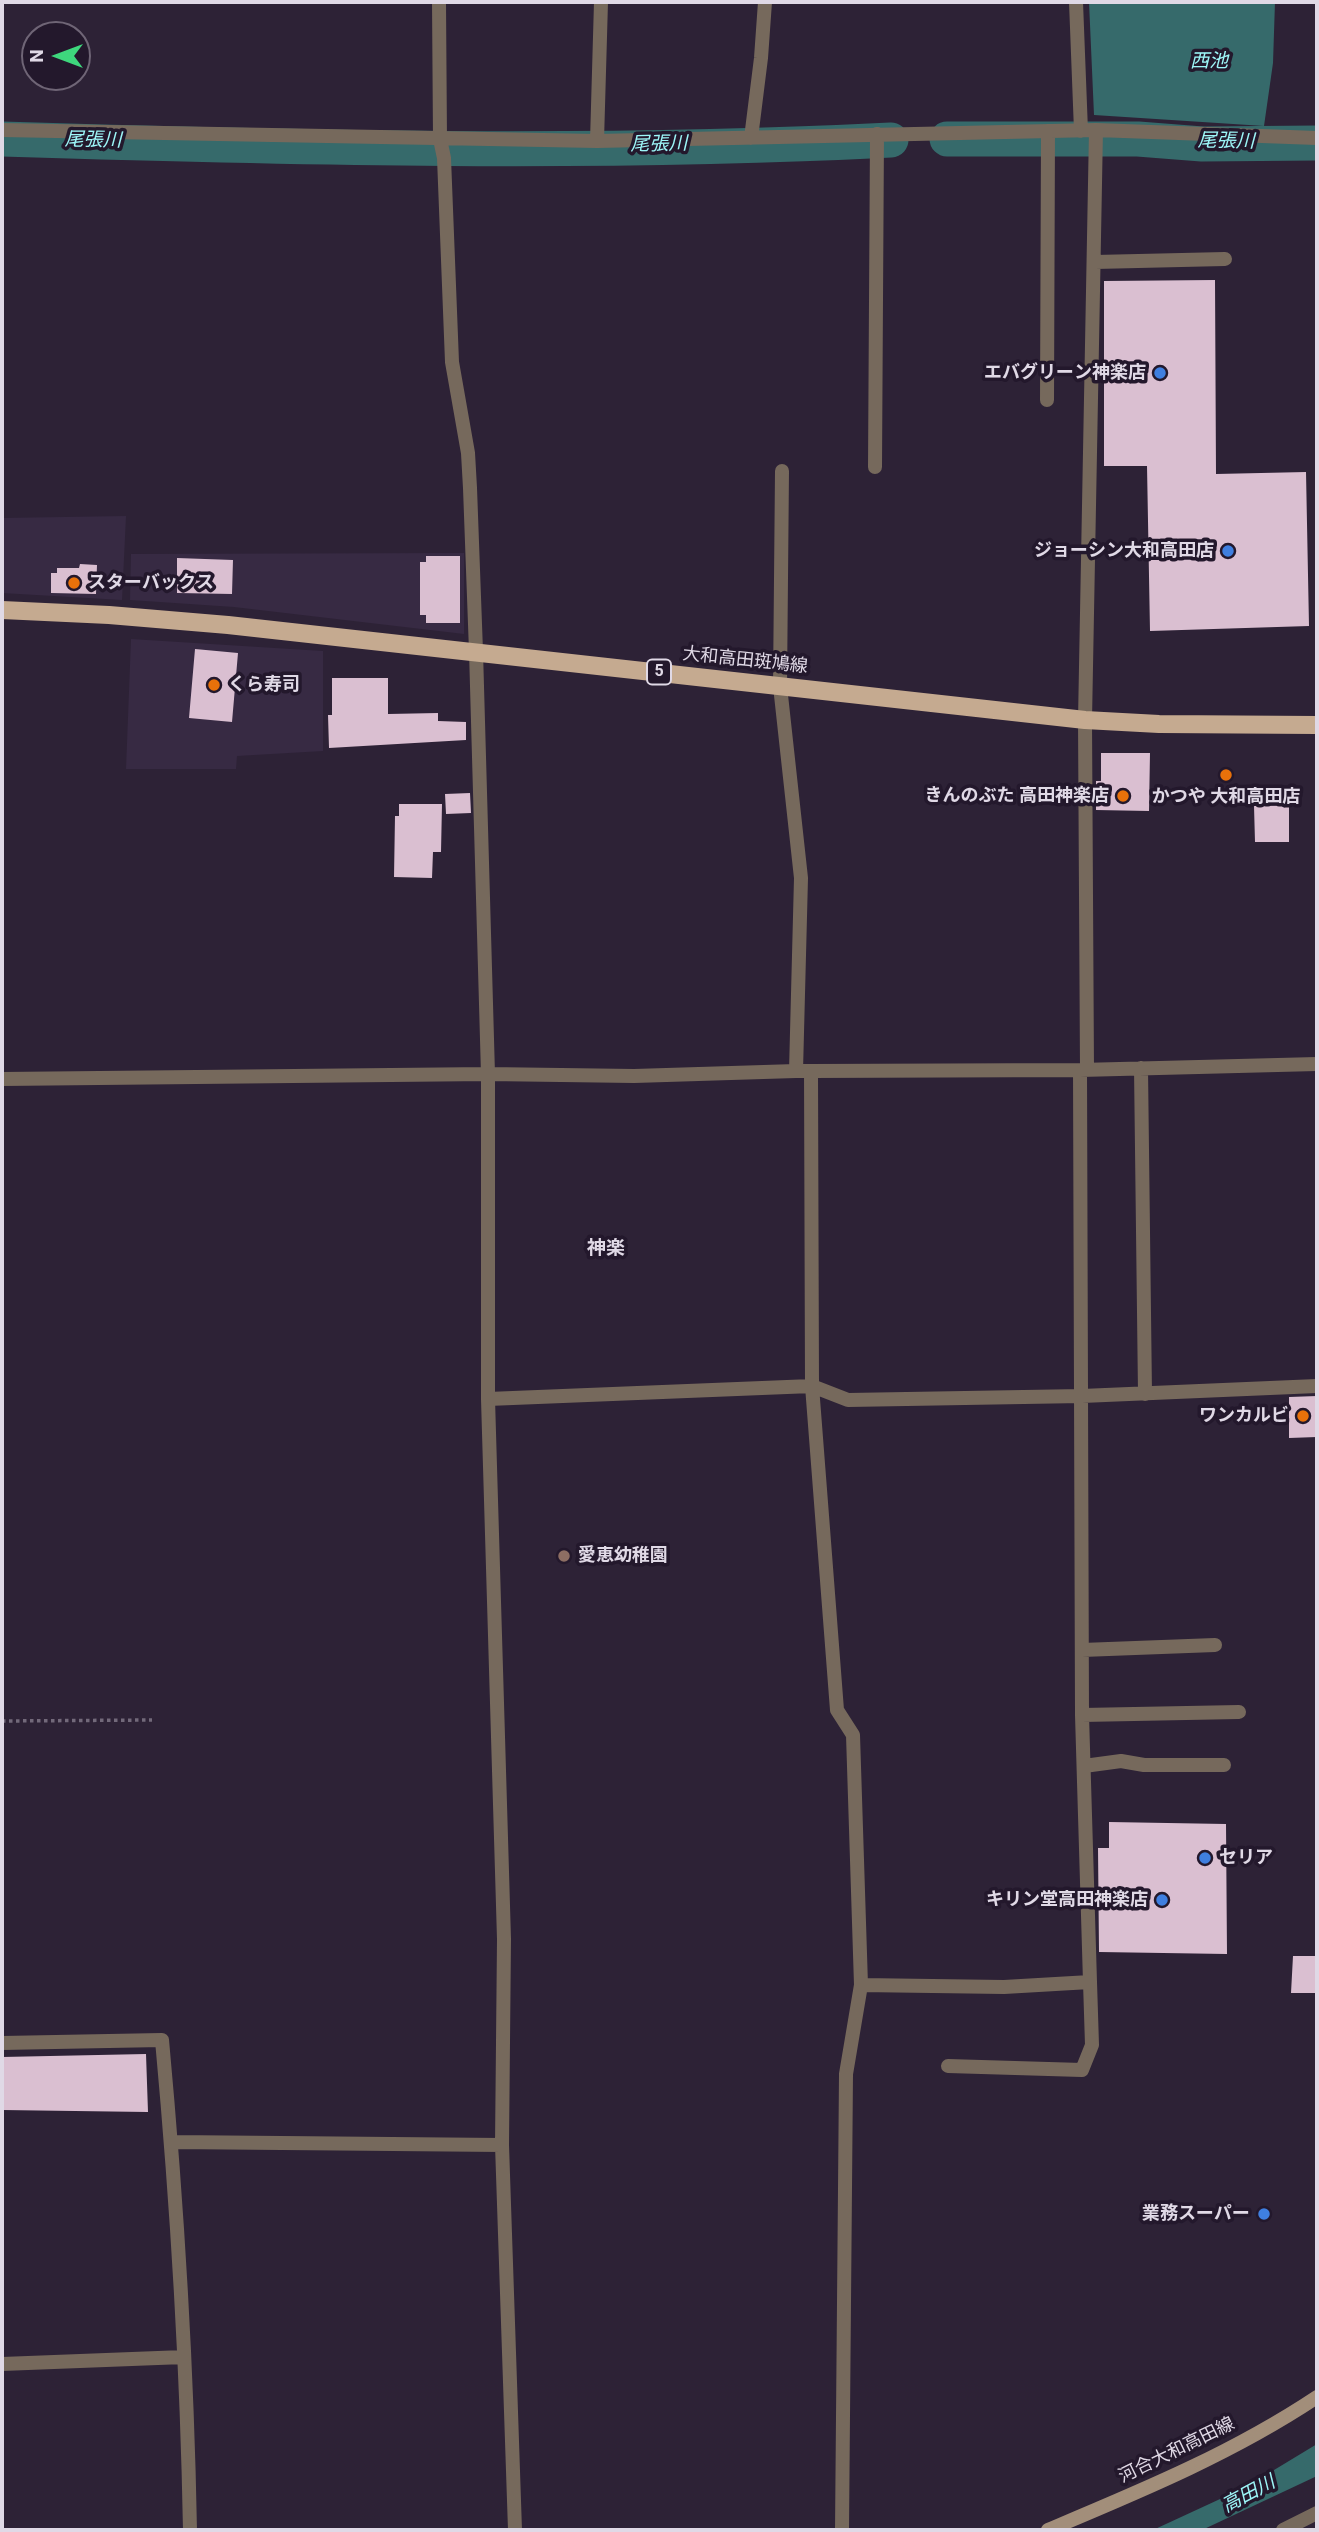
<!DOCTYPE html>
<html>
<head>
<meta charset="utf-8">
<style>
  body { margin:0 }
  #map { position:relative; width:1319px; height:2532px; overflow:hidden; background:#2d2236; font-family:Roboto,sans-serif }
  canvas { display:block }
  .frame { position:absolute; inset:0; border:4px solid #e0d9e6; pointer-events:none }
  .north { position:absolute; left:21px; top:21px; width:70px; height:70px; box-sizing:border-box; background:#23182c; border:2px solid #6f6576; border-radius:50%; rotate:270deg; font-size:19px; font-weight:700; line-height:28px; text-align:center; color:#e0d9e6 }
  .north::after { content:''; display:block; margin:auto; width:24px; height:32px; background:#3ed77d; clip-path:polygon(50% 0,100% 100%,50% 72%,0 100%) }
</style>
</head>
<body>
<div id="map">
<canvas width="1319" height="2532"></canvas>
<div class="frame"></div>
<div class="north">N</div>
</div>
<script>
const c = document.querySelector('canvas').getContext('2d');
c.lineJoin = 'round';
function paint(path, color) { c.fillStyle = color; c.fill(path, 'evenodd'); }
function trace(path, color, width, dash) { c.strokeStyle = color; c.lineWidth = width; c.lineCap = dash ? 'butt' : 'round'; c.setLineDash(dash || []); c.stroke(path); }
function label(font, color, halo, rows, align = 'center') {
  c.font = font + ' Roboto,"Noto Sans JP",sans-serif'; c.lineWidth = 7; c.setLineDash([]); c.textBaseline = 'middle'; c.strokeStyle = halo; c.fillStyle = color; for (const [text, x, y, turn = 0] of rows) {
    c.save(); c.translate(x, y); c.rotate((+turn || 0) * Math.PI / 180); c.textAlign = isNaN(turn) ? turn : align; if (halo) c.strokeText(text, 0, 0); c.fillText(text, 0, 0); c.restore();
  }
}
const built = new Path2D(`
  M126,516L122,600L2,593V518Z
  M464,553V634L234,607L130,600L131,554Z
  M131,639L323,651V751L237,756L236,769H126Z`);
const water = new Path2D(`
  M1089,2H1275L1273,63L1264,126L1094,115Z
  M1317,2444V2476L1202,2530H1153L1246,2487Z`);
const river = new Path2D(`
  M2,139C298,148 594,155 891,140
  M947,139H1138L1202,144L1317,143`);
const building = new Path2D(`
  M1215,280L1216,474L1306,472L1309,626L1150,631L1147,466H1104V281Z
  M426,556H460V623H426V615H420V562H426Z
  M177,558L233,560L232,594L177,593Z
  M80,564L97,565L96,594L51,593V573H57V568H79Z
  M195,649L238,653L232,722L189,718Z
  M332,678H388V714L438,713V721L466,722V740L329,748L328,715H332Z
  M1101,753H1150L1149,811L1096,810V781H1101Z
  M470,793L471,813L446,814L445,794Z
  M399,804H442L441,852H433L432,878L394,877L395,816H399Z
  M1289,805V842H1255L1254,806Z
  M1317,1396V1437L1289,1438V1397Z
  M1109,1822L1226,1824L1227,1954L1099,1952L1098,1848H1109Z
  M1293,1956H1317V1993H1291Z
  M146,2054L148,2112L2,2110V2057Z`);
const path = new Path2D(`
  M2,1721L152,1720`);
const minor = new Path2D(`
  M439,2L440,139L444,158L452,362L468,453L470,488L476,651L488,1074V1399L504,1939L502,2145L515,2530
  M1076,2L1081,131
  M2,130L597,141L1096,130L1317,138
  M751,138L761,58L765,2
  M597,141L601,2
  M1095,262L1225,259
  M1047,400L1048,131
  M875,467L877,134
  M782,471L780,686L801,878L796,1071H811L812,1386L837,1710L853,1735L861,1985L846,2074L842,2530
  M1141,1068L1145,1394
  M1087,1070L1085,720L1096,130
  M811,1071L1080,1070L1317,1064
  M2,1079L488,1074L634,1076L796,1071
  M488,1399L812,1386L848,1400L1082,1396L1317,1386
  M1082,1650L1215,1645
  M1082,1715L1239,1712
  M1084,1766L1121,1761L1144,1765H1224
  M861,1985L1004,1987L1090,1982L1082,1715L1080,1070
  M2,2043L162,2040C177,2203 187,2367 190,2530
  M948,2066L1082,2070L1092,2045L1090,1982
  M172,2142L502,2145
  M2,2364L184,2357
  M1283,2530L1317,2513`);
const secondary = new Path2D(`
  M1048,2530C1141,2491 1233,2453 1317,2397`);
const primary = new Path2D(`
  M2,610L109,615L228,625L1085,720L1159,724L1317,725`);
const markers = [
  [1160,373,7,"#3f7fe0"],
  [1228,551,7,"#3f7fe0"],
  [74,583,7,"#e8710a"],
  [214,685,7,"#e8710a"],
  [1226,775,7,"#e8710a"],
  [1123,796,7,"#e8710a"],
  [1303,1416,7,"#e8710a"],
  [564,1556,7,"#8d6e63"],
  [1205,1858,7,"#3f7fe0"],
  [1162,1900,7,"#3f7fe0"],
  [1264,2214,7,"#3f7fe0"]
];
const shields = [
  [659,672,24]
];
const shieldNames = [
  ["5",659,672]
];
const poiNames = [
  ["エバグリーン神楽店",1146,373],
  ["ジョーシン大和高田店",1214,551],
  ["スターバックス",88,583,"left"],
  ["くら寿司",228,685,"left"],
  ["きんのぶた 高田神楽店",1109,796],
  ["かつや 大和高田店",1226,797,"center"],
  ["ワンカルビ",1289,1416],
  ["愛恵幼稚園",578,1556,"left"],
  ["セリア",1219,1858,"left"],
  ["キリン堂高田神楽店",1148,1900],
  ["業務スーパー",1250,2214]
];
const streetNames = [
  ["大和高田斑鳩線",745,661,6],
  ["河合大和高田線",1177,2451,-26]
];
const waterNames = [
  ["西池",1209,62],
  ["尾張川",93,141,1],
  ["尾張川",1226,142,1],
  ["尾張川",659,145,-1],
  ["高田川",1249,2495,-28]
];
const neighbourhoodNames = [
  ["神楽",606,1249]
];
paint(built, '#372a43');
paint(water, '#366a6b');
trace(river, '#366a6b', 35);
paint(building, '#dabfd1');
trace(path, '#72697a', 3.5, [3.5, 3.5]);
trace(minor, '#76695c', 14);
trace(secondary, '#a28e7a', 14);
trace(primary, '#c5aa90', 18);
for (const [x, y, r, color] of markers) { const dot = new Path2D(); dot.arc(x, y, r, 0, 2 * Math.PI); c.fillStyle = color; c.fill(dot); trace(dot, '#23182c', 2.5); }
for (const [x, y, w] of shields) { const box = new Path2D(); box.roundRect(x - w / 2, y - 12.5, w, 25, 5); c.fillStyle = '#23182c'; c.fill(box); trace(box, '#e0d9e6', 2); }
label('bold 16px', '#e0d9e6', null, shieldNames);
label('bold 18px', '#e0d9e6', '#23182c', poiNames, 'right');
label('18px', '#e0d9e6', '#23182c', streetNames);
label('italic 19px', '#9df6f8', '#23182c', waterNames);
label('bold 19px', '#e0d9e6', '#23182c', neighbourhoodNames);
</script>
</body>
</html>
